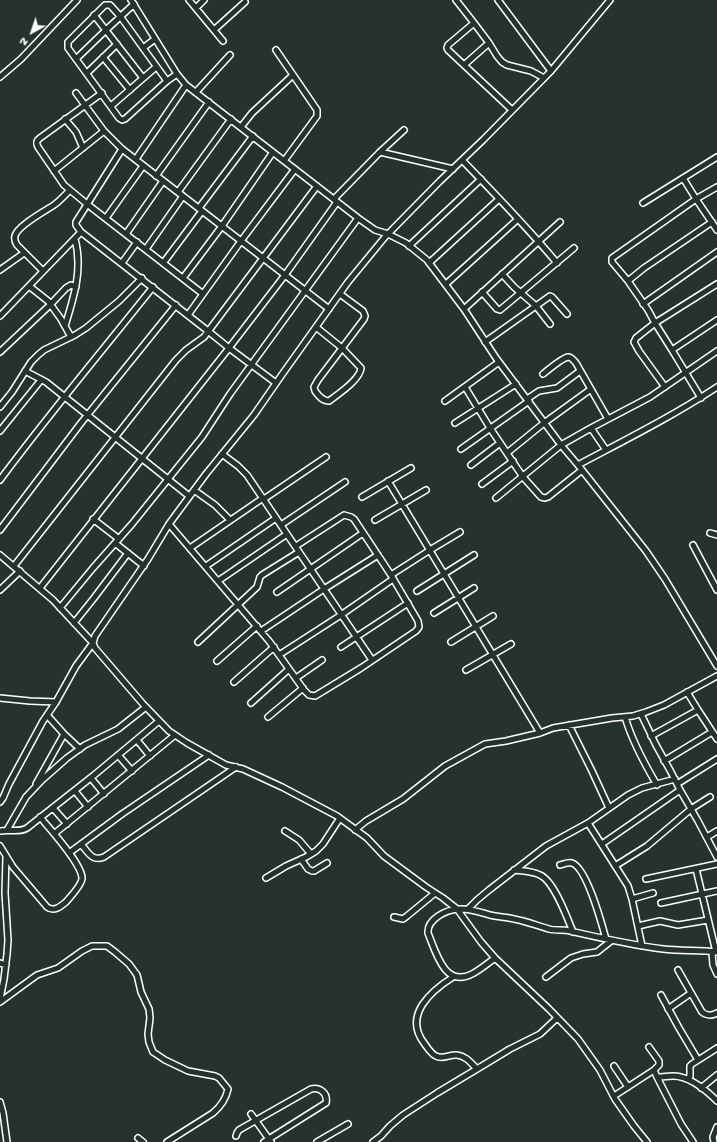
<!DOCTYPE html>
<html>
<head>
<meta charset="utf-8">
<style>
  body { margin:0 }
  #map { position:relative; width:717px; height:1142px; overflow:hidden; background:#26332d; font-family:"Gochi Hand",sans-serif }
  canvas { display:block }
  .north { position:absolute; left:12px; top:12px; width:40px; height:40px; -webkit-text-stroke:3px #26332d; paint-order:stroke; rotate:220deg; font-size:11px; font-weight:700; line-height:16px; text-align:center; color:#fff }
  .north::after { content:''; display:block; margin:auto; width:14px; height:18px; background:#fff; clip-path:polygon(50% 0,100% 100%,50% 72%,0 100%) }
</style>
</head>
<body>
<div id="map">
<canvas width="717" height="1142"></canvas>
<div class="north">N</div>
</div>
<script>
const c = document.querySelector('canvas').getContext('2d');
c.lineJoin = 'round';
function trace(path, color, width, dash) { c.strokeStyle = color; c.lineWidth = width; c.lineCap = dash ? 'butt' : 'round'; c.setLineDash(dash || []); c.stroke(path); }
const minor = new Path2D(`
  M131,0L177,74L186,85L358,218L375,230L388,234L406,243L427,260L464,309L496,358L561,445L578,465L646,551L665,579L717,666
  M189,0L223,41
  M456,0L474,23L489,43L497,56L502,62L507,65L531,71L544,78
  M498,0L551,71
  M610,0L551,71L483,140L440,181L385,237L348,282L281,376L254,415L206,474L169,524L148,559L95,636L93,643L95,648L143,704L169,731L187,743L226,765L243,769L282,787L337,816L367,838L384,856L426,887L443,898L457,909L481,942L495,958L549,1009L578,1039L600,1070L615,1099L634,1126L647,1142
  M196,8L204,0
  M94,15L143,78
  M474,23L448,45L447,48L448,50L512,110
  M214,30L245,2
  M143,48L155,39
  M276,50L317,110V116L284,161
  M103,57L130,90
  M76,59L106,30L134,4
  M464,65L489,43
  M87,73L117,44
  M0,77L21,59L77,0
  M167,81L120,16L110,5H105L68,42V48L119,118L122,120L125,119L167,81L177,74
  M196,92L230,55
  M76,93L104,131L122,149L329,309
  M102,93L40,138C36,141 36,143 38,147L64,185L87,204L203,294
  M111,106L156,67
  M65,119L76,132L83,148
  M241,127L252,113L293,75
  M122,149L76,222V225L81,232L208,331L229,348L276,383
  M380,152L453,169
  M136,159L186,85
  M462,160C494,193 527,227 557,263
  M54,171L104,131
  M156,176L209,102
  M683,178L696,199L717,230
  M178,192L231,119
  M334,199L380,152L404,130
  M643,203L717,157
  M199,208L253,136
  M106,218L143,166
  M126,234L163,181
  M409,246L481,179
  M146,249L183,196
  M164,262L202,211
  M122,263L137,242
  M429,263L499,199
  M0,270L24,253
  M43,271L17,245C15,242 14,240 15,236C17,226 45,211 54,205C60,201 65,195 70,190
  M502,274L514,287L536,306L550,324
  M183,278L222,226L273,152
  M628,281L644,268L712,222
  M446,284L518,219
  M29,286L48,301L61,319L71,337
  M482,292L497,309L500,310L574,248
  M643,304L717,252
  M464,309L560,222
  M188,315L241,241L295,169
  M0,316L81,232
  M65,326C74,297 83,269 75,239
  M316,327L342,348L361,368C360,380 338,394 329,401C322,401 318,395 315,391L314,387L318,380L364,319L365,316L363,311L340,294
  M485,342L550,296L552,297L567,314
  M672,350L655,323L648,310L628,281L612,262V258L696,199L717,187
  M0,352L50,305L66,288L71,285L76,287
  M25,371L46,382L189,496
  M543,374C548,370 562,358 568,357C572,357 574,361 576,363L608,419
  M465,387L490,428L523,477L541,497L545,498L548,497L582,470
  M665,387L639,351L634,342L636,338L655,323L717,284
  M701,398L672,350L717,320
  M527,399L539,391L557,388L580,371
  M445,401L499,362
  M0,407L12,392L31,362L38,355L44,350L75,335L86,328L119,301L142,278
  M455,423L516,384
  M591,428L606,450
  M0,431L41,380
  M461,449L529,401
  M507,453L544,423L591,389
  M222,454L238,466L247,475L372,660
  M471,465L500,443
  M578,465C625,440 673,416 717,387
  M0,480C49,414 102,351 153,287
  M388,481L540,733
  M482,484L513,461
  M194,490L215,505L230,520
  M362,497L411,468
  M496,498L561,445L591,428L650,397L717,351
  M264,499L326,457
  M93,519L119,539
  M375,520L426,490
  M169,524L269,641L304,690L309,695L315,696L361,668L416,631L419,627L418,621L391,575L354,519L351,517L344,515L296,546
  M281,525L345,482
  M0,530L81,423L176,305
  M710,533L717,535
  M115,543L144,566
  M693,545L717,590
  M190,548L263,498
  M0,555L53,600L93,643L76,666L56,702L43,721L9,784L3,798L0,802
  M14,566L176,360L186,350L204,337L317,186
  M206,566L276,518
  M391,575L430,550L460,532
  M218,581L287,534
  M40,588L229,348L285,275L337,202
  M0,590L20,571
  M417,591L474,555
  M277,592L363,533
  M60,608L93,568L132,524L202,437L230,394L358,218
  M434,613L474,588
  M74,623L94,598L128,553
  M261,631L324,589L378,555
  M198,642L257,587L260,577L262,575L299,552
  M451,642L493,616
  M341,647L408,603
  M279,655L341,615L393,579
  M217,661L257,626
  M466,670L511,644
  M296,678L322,660
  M234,682L274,647
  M687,692L698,710L717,739
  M0,698L30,701L56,702
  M251,703L289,669
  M641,714L656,745L671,772L680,790L698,821L717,857
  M47,715L64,734L80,749
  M268,717L303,688
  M625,717C632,741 644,763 657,785
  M569,725L592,771L609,808
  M651,736L698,710
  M137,740L150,756
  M118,755L132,771
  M664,761L712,732
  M91,778L104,794
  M36,784L64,734
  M677,784L717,759
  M75,791L88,807
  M53,808L67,824
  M588,823L628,886L632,899L642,946
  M7,830L26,797L42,780L67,758L85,745L118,729L146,707
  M355,830L366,821L403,799L445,766L485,744L506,741L540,733L553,728L612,718L633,716L646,712L664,705L717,676
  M0,831C9,829 19,833 27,828L93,776L159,721
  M285,831L299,840L311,854
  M54,834L175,735
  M707,837L717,831
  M81,844C88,852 92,862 104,857L236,767
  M602,844L680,790
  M0,846L13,867L47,907C54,912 60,907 66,902C70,897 81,886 82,879C83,865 50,829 40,817
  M69,853L122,814L209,755
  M301,859L308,869L312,871H314L327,863
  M560,865C564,864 568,862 572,863C587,868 602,925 606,939
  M615,866L647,846L691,809L710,797
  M696,869L716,952
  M514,870C522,871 532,871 540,875C554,881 567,917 573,932
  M266,878L286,866L306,857L316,851L323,844L340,818
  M646,879L717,864
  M632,899L653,893
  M661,903L717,891
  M468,909L477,900L489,890L546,846L588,823L628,795L642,788L675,779
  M394,917L403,919L407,916L435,893
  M638,926L660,921L678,925L708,920
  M712,952L713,965L717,974
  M495,958C488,963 480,970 472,974C445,988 436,953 428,933C427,919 446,910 458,909C469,908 480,912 490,915C498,917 507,917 514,919C526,921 538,926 549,929C556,931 564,929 570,931C601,938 631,945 663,949C681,951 699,950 717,952
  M0,963L6,965
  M678,970L702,1012C707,1016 711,1016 717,1013
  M453,977C431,991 403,1015 424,1043C427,1047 431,1054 436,1056C443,1060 450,1054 457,1055C466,1056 471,1063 477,1069
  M546,977L571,958L583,954L597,952L611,941
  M661,995L679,1028L698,1060
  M0,999L4,979L7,954L8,940L5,893L6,857
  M0,1002L37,975L58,968L82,951L92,946H107L115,952L129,964L137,975L141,992L149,1009L150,1018L148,1034L149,1042L153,1052L165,1060L188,1071L215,1076L219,1078L228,1089C226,1099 220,1107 213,1113L167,1142
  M668,1009L691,993
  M649,1047L659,1061V1065L654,1070
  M614,1066L628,1087
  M657,1077L681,1124L693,1142
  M688,1079L690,1076V1066L692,1064L717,1048
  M701,1088L717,1075
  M614,1096L654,1070L657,1077C663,1077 668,1076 673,1076C689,1076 707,1091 717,1101
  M0,1102L3,1113L7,1142
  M251,1114L271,1142
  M236,1136L237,1133L239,1130L311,1089C320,1087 328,1093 326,1103L264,1142
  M138,1138L143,1142
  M317,1142L348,1124
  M373,1142L381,1136L390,1126L403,1115L437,1093L477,1069L510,1049L540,1034L557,1018
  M714,1142L713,1137L717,1127`);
trace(minor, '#fff', 8);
trace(minor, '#26332d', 5);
</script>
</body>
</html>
